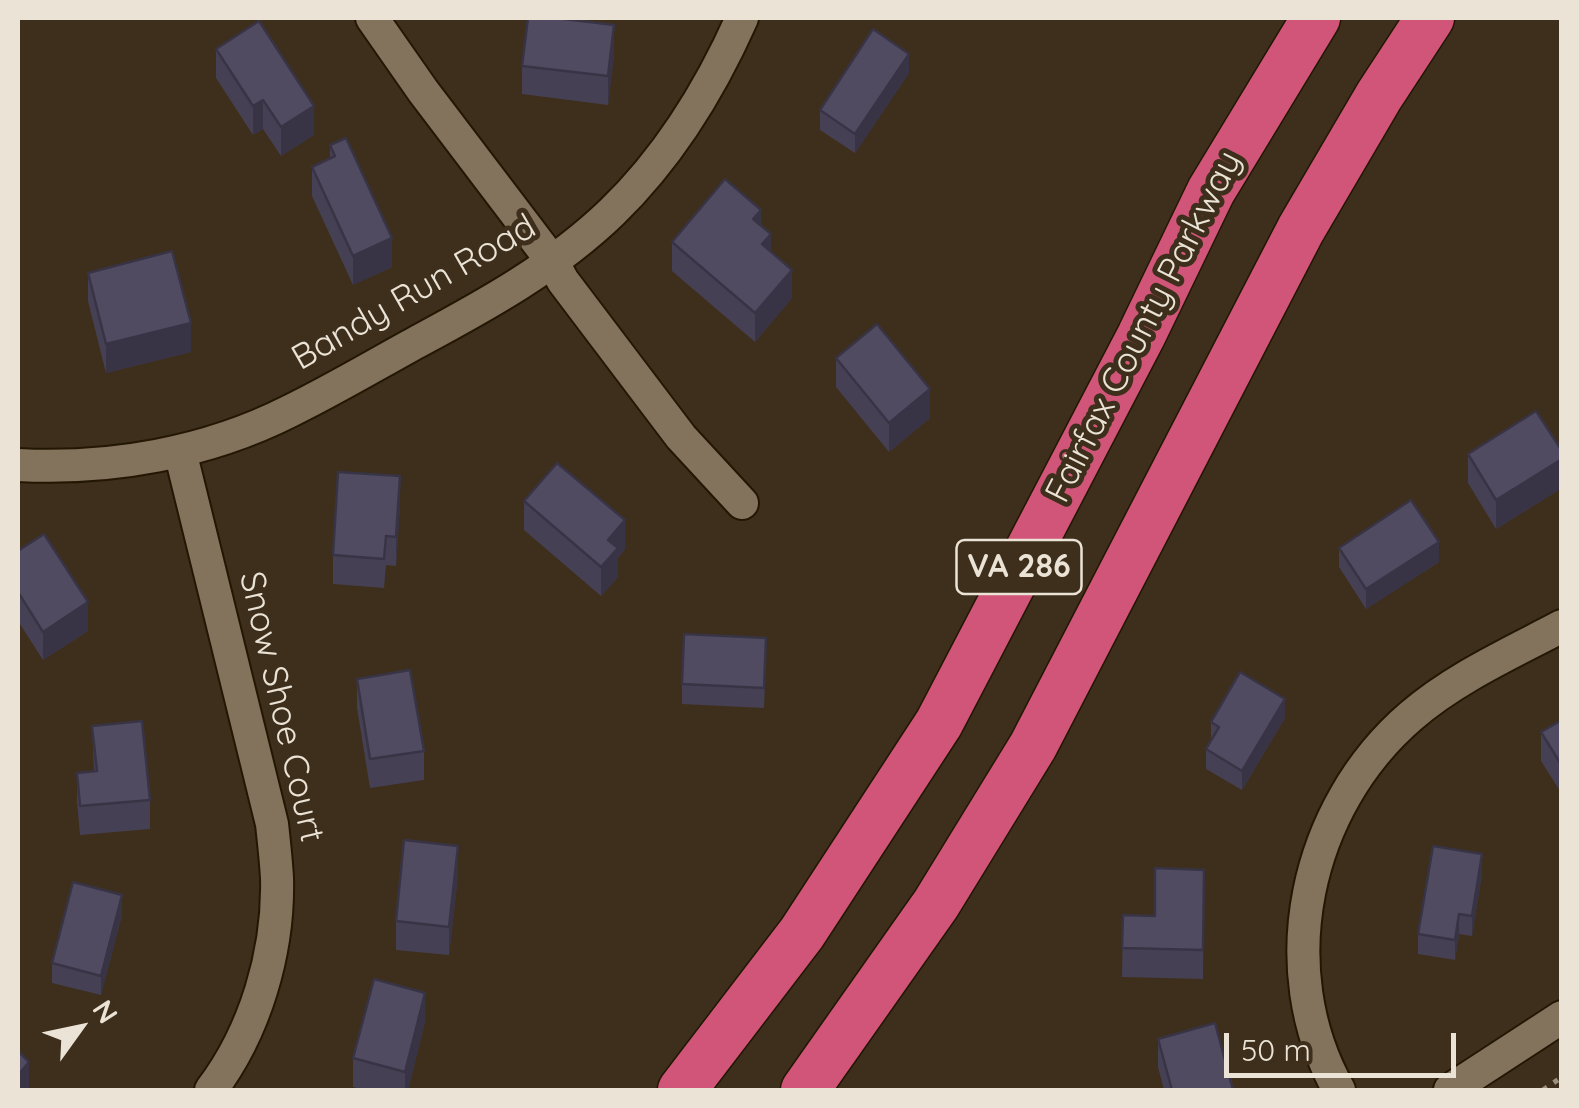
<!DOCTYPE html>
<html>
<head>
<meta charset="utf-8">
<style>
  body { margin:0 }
  #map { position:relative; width:1579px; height:1108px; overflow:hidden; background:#3d2f1b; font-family:Quicksand,sans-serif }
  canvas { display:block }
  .frame { position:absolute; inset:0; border:20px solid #ebe3d6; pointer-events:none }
  .north { position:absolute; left:30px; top:978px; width:100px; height:100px; -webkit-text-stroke:8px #3d2f1b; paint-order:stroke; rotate:57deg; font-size:28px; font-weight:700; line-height:40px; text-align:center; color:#ebe3d6 }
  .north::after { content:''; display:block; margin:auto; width:35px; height:45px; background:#ebe3d6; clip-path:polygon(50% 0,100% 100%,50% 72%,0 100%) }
  .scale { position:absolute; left:1224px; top:1033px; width:232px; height:45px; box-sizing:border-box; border:5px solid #ebe3d6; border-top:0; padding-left:12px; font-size:30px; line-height:35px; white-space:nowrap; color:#ebe3d6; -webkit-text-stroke:8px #3d2f1b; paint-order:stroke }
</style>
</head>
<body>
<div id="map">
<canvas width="1579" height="1108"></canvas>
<div class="frame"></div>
<div class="north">N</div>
<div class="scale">50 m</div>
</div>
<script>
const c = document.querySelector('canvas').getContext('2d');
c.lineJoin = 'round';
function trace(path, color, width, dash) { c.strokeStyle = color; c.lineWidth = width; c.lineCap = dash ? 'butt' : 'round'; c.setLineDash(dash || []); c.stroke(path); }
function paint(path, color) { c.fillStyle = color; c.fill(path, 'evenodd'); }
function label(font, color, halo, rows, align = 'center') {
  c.font = font + ' Quicksand,sans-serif'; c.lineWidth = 10; c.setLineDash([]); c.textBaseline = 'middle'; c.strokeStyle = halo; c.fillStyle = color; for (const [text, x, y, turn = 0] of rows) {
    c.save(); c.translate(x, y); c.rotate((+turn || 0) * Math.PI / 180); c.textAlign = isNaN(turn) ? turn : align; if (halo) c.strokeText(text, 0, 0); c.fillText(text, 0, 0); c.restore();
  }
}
const path = new Path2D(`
  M1543,1090L1562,1077`);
const minor = new Path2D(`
  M372,18L423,91L552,261L563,281L681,437L742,503
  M180,451L272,824C274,842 276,860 277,878C279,952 255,1032 211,1090
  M18,465C110,470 207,453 290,411C333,390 375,365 417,342C486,305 555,267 612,212C670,156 710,90 742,18
  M1339,1090C1270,968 1305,807 1411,716C1455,678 1511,653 1562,626
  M1450,1090L1562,1017`);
const highway = new Path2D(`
  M682,1090L802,933L939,723L1141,336L1211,191L1316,18
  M805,1090L936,904L1033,746L1301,229L1379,96L1430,18`);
const wall = new Path2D(`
  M216,49L314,135L281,156L263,129L253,135L216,78Z
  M614,54L608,105L522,94V66Z
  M909,73L855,153L820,130V110Z
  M330,145L392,267L353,285L312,196V167L330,158Z
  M672,242L771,252L792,298L755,342L672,271Z
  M88,273L191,352L106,373L88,301Z
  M836,358L930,418L889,452L836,387Z
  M1562,451V488L1496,529L1468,483V454Z
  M524,501L625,549L618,558V577L601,596L524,530Z
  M400,505L396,566L386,565L384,588L333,584V555Z
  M1339,548L1439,562L1366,609L1339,567Z
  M18,551L88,631L43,660L18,621Z
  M766,658L764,708L682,704V684Z
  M357,679L424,751V780L370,788L357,708Z
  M1285,718L1242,790L1206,769V749L1211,742V722Z
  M1562,720V794L1541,761V732Z
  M92,726L150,800V829L80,835L77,802V773L94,771Z
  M1204,870L1203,979L1122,977L1123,915L1155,916Z
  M1482,874L1472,936L1459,934L1455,960L1418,954V934Z
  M458,875L449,955L396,950V921Z
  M122,915L101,995L52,983V963Z
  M425,1022L408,1090H365L353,1087V1058Z
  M1158,1039L1233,1090H1164L1158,1067Z`);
const shadedWall = new Path2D(`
  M614,25V54L608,105V76Z
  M909,54V73L855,153V134Z
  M263,100V129L253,135V106Z
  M314,106V135L281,156V127Z
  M761,210V239L753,219Z
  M771,234V262L762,244Z
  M392,238V267L353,285V256Z
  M792,270V298L755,342V313Z
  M191,323V352L106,373V344Z
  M930,389V418L889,452V423Z
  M1562,459V488L1496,529V500Z
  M400,476V505L396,566V537Z
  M625,520V549L618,558V577L601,596V567L608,540Z
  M1439,542V562L1366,609V589Z
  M88,602V631L43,660V632Z
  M1285,699V718L1242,790V771Z
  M458,846V875L449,955V927Z
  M1482,854V874L1472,936V916Z
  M122,895V915L101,995V976Z
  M1459,914V934L1455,960V940Z
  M425,993V1022L408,1090H405V1072Z
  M29,1062V1090H18V1075Z`);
const building = new Path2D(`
  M528,18H556L614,25L608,76L522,66Z
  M259,21L314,106L281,127L263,100L253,106L216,49Z
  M873,29L909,54L855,134L820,110Z
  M346,138L392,238L353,256L312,167L335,156L330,145Z
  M725,179L761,210L753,219L771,234L762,244L792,270L755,313L672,242Z
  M172,251L191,323L106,344L88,273Z
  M877,324L930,389L889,423L836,358Z
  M1536,411L1562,451V459L1496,500L1468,454Z
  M557,463L625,520L608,540L618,548L601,567L524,501Z
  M338,472L400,476L396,537L386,536L384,559L333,555Z
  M1411,500L1439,542L1366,589L1339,548Z
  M44,534L88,602L43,632L18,592V551Z
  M684,634L766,638L764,688L682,684Z
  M410,670L424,751L370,759L357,679Z
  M1240,672L1285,699L1242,771L1206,749L1219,727L1211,722Z
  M1562,720V766L1541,732Z
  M142,721L150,800L80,806L77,773L97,771L92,726Z
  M404,840L458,846L449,927L396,921Z
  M1433,846L1482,854L1472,916L1459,914L1455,940L1418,934Z
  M1155,868L1204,870L1203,950L1122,948L1123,915L1155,916Z
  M73,882L122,895L101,976L52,963Z
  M374,979L425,993L405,1072L353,1058Z
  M1215,1023L1233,1090H1172L1158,1039Z
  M18,1051L29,1062L18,1075Z`);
const shields = [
  [1019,567,125]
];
const shieldNames = [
  ["VA 286",1019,567]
];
const streetNames = [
  ["Bandy Run Road",414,293,-30],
  ["Fairfax County Parkway",1144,327,-63],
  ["Snow Shoe Court",281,707,77]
];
trace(minor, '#231704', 36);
trace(highway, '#231704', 51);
trace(path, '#9c9181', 5, [5, 8]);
trace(minor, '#83735d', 32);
trace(highway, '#d05578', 48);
paint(wall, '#464054');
paint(shadedWall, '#393445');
paint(building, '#514b62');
trace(building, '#393445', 2.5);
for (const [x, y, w] of shields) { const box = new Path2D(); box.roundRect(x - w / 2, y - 27, w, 54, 8); c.fillStyle = '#3d2f1b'; c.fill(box); trace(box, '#ebe3d6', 2.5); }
label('bold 32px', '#ebe3d6', null, shieldNames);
label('35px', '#ebe3d6', '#3d2f1b', streetNames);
</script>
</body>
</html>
